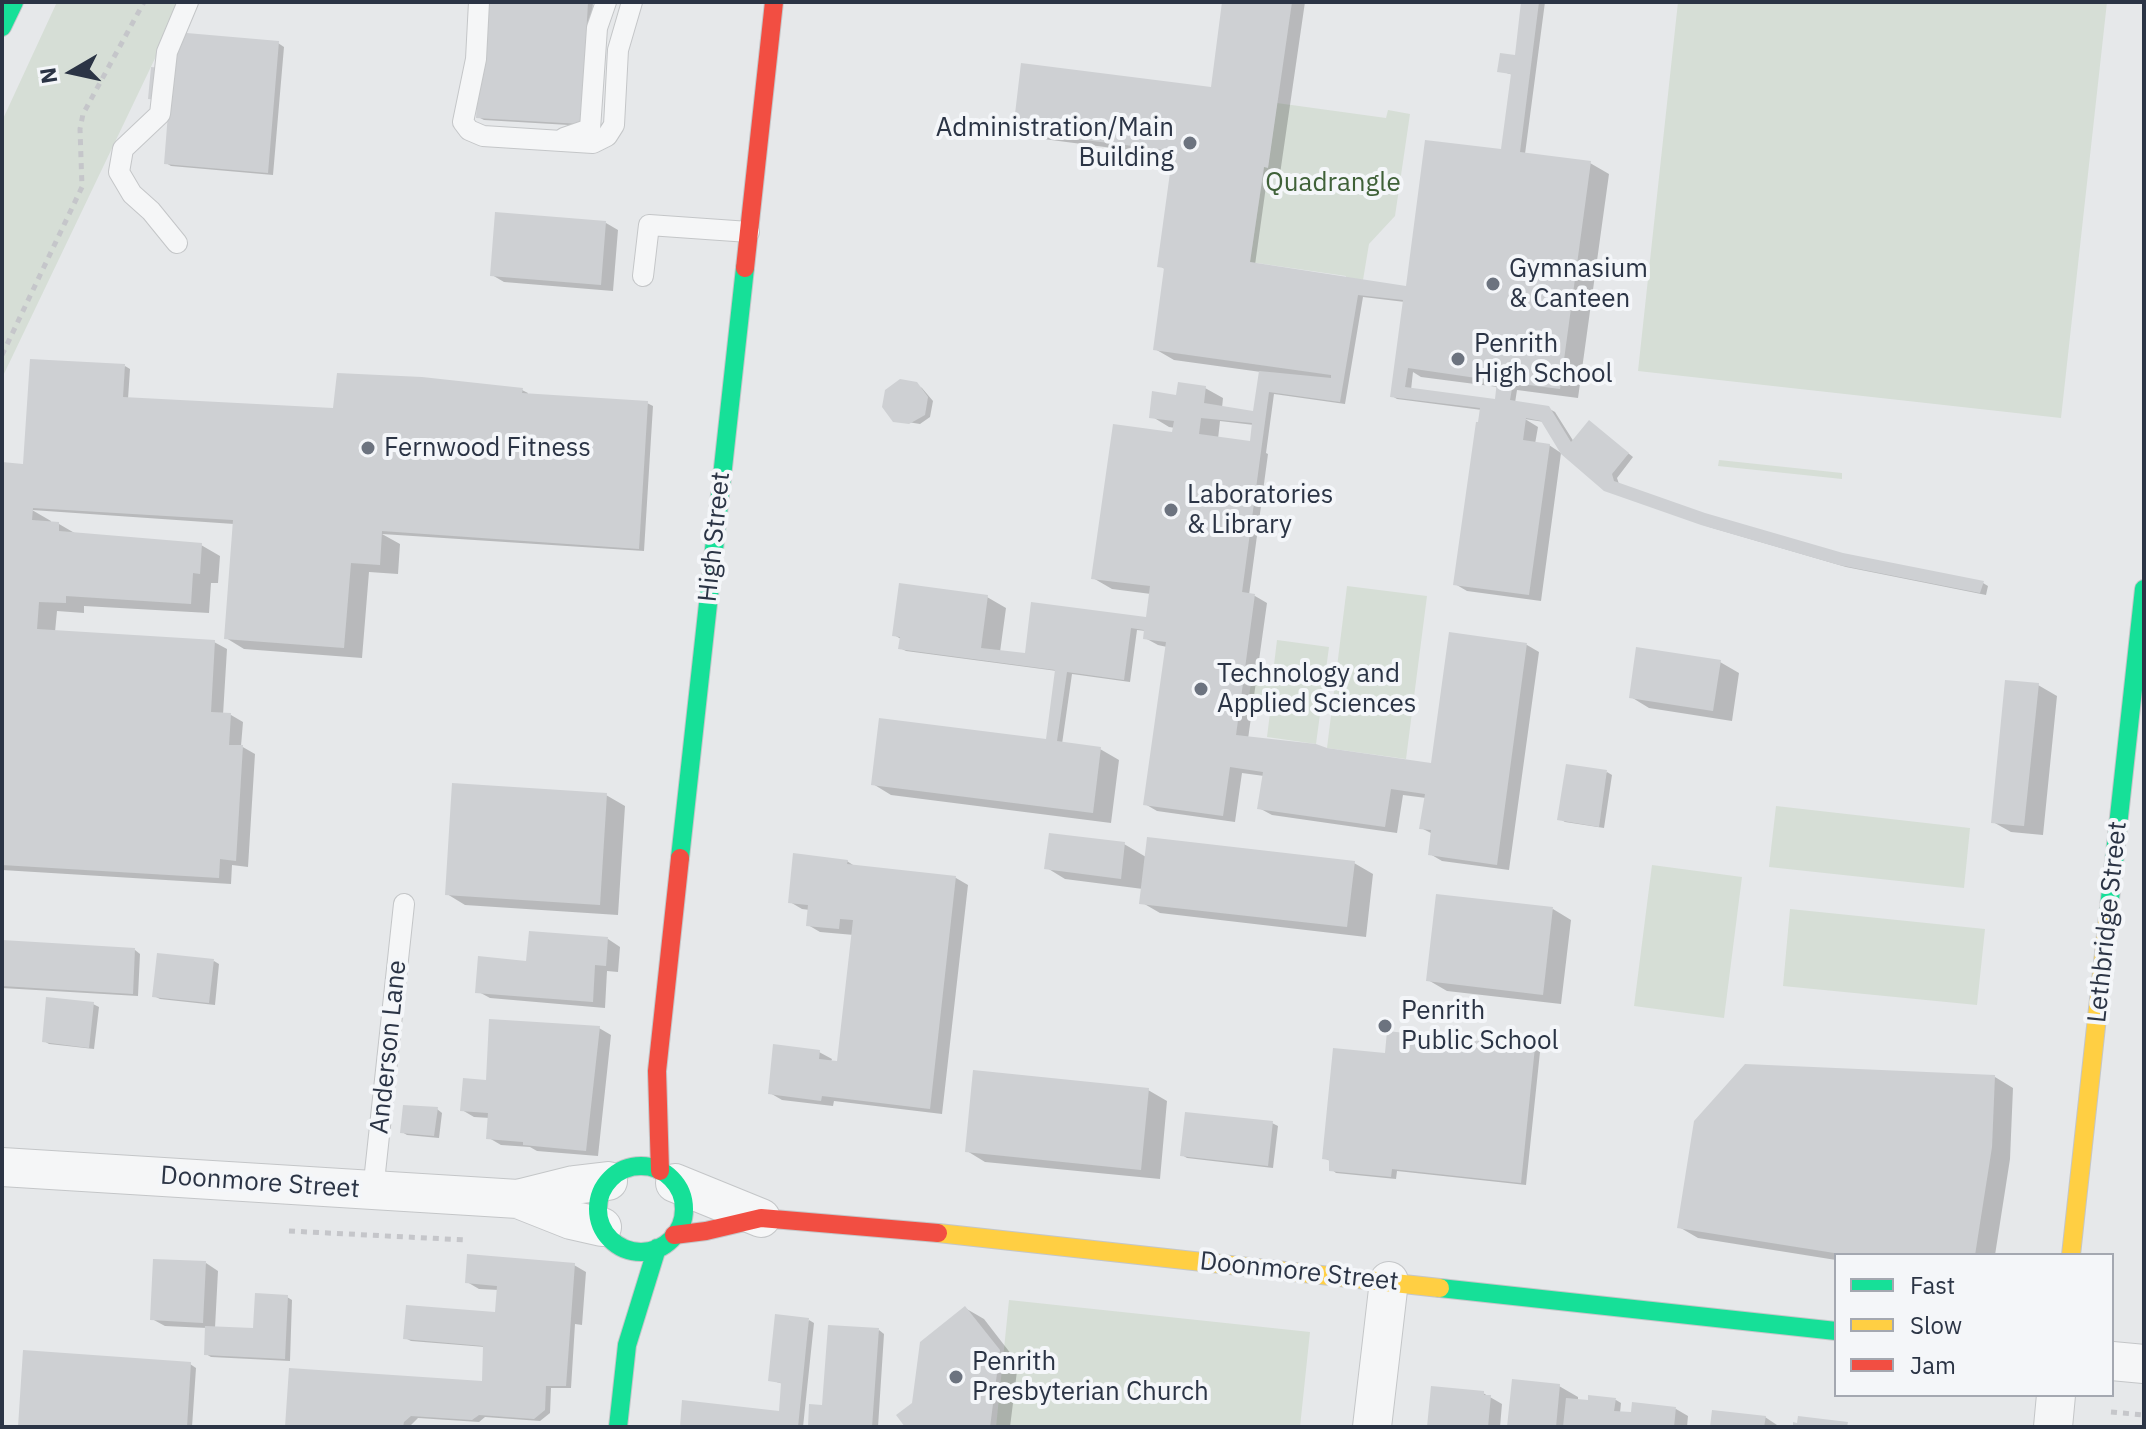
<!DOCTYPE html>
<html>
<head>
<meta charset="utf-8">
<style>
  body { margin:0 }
  #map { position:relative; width:2146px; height:1429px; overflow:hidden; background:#e6e8ea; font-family:"IBM Plex Sans",sans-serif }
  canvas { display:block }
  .frame { position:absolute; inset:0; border:4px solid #2b3445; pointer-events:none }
  .legend { position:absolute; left:1834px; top:1253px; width:280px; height:144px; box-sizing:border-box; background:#f4f6f9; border:2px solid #a4a8b1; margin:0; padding:10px 14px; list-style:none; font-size:24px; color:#2b3445 }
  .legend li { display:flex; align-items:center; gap:16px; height:40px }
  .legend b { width:40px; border:2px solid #a4a8b1 }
  .north { position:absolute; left:32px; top:32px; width:80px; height:80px; -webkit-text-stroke:6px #f4f6f9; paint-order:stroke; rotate:261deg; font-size:22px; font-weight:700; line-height:32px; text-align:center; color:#2b3445 }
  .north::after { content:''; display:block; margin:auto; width:28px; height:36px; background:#2b3445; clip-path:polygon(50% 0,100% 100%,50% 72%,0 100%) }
</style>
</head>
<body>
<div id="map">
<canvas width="2146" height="1429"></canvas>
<div class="frame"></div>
<ul class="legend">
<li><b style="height:10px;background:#16e098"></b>Fast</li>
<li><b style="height:10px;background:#ffcf43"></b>Slow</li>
<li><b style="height:10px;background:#f24e42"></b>Jam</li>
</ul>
<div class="north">N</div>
</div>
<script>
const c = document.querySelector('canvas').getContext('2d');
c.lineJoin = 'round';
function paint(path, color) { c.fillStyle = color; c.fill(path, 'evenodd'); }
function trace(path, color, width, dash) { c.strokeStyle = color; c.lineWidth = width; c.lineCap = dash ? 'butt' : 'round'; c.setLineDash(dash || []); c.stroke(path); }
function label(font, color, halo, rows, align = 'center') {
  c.font = font + ' "IBM Plex Sans",sans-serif'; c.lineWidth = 8; c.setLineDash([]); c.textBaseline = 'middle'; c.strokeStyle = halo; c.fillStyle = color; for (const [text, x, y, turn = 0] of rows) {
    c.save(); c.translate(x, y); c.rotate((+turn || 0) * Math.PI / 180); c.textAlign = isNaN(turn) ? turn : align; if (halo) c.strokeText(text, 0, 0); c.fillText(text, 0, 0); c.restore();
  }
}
const green = new Path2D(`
  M57,2H182L2,378V121Z
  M1678,2H2107L2061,418L1638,371Z
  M1277,103L1386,118L1388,110L1410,114L1395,216L1369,244L1363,280L1346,278V276L1250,262L1264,167H1268Z
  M1719,460L1842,473V479L1718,466Z
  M1347,586L1427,596L1406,759L1327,748Z
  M1277,640L1329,647L1316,744L1267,737L1271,705L1248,702L1253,671L1273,673Z
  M1776,806L1970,828L1964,888L1769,867Z
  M1652,865L1742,877L1724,1018L1634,1006Z
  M1790,909L1985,929L1977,1005L1783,986Z
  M1009,1300L1310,1332L1300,1427H996Z`);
const shadow = new Path2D(`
  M485,2H593L586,126L484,120L478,117Z
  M1225,2H1305L1280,174L1268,172L1255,265L1407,288L1503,151L1513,75L1500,71L1516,57L1523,2H1545L1525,154L1590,163L1609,174L1578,398L1517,390L1515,403L1548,408L1555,412L1574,442L1594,426L1633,457L1617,478L1619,484L1705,515L1842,555L1983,583L1988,586L1986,595L1846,567L1709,527L1612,493L1544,422L1525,419L1538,427L1535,444L1549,445L1561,453L1541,601L1467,591L1455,584L1482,410L1397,399L1392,396L1405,302L1363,297L1345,404L1274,394L1266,453L1268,454L1249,595L1255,596L1267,603L1248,739L1433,765L1451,635L1527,645L1539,652L1509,870L1442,861L1430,854L1433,834L1421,828L1426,798L1403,795L1397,833L1272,815L1259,808L1264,776L1242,773L1235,822L1157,811L1145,804L1167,647L1158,645L1145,638L1146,631L1137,630L1130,682L1072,674L1062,744L1100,749L1119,760L1111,823L891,795L873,784L1057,743V671L906,651L900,648L901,639L894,635L987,597L1006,608L1000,652L1035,656L1148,621L1151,594L1112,589L1093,578L1174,434L1175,428L1169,427L1151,416L1178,397L1205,388L1223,398L1222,408L1255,413L1261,372L1174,360L1155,349L1166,270L1160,266L1174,156L1028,137L1016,130L1212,89ZM1413,372L1421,377L1498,387L1496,401L1411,390ZM1220,421L1254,425L1251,444L1218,439Z
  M278,43L284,47L273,175L171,166L166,163Z
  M606,223L618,230L613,291L504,282L492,275Z
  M125,366L130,369L128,399L335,410L522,390L528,393L527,396L647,403L653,406L644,551L382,534L400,544L398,574L369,572L362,658L244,649L226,638L234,524L32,510L51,521V523L59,524L78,535L201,545L220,556L218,583H211L209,613L84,606V613L57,611L55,632L214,642L227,649L223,715H231L243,722L241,746L255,754L248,867L232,865L231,884L2,870V464L25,467Z
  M916,384L922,388L933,401L930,417L920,424L895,420Z
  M1720,662L1739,673L1732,721L1649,708L1631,697Z
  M2038,685L2057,696L2043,835L2011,832L1993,822Z
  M1607,772L1612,775L1604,828L1565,822L1560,819Z
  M606,795L625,806L618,915L465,905L447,894Z
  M1124,844L1146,857L1354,863L1373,874L1366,937L1160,913L1141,902L1143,889L1065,879L1047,868Z
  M847,861L856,867L956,878L968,885L942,1114L834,1101L833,1106L782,1100L770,1093L819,1052L832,1059L831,1062L839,1063L854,935L820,932L808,925L810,910L802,909L790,902Z
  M1553,909L1571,920L1561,1004L1447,991L1428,980Z
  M608,939L620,947L618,972L607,971L605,1008L490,998L477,991L528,963Z
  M2,942L135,950L140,954L138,996L2,988Z
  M214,961L219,964L215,1005L160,999L154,996Z
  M93,1004L99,1007L94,1049L49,1044L44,1041Z
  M599,1028L611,1035L598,1156L537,1151L530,1147L501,1145L489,1138L490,1118L474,1117L462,1110L488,1082Z
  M1535,1048L1540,1052L1526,1185L1397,1171L1396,1179L1336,1173L1331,1169L1330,1161L1324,1158L1387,1055Z
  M1995,1077L2013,1088L2010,1159L1995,1255H1836V1260L1698,1238L1679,1227Z
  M1148,1090L1167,1101L1160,1179L985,1162L967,1151Z
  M437,1109L442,1113L439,1138L407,1135L402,1132Z
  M1272,1123L1278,1126L1273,1168L1187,1158L1182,1155Z
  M206,1263L218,1271L215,1328L255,1330L287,1297L292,1300L290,1361L211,1357L206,1354L207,1328L165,1326L152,1319Z
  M574,1265L586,1272L582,1325L575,1324L571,1388H551L550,1413L540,1421L485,1417L479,1422L418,1418L409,1427H287L483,1383L485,1347L411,1341L405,1338L504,1315L499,1290L479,1289L467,1282Z
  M965,1308L984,1319L1018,1363L1010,1427H908L914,1404Z
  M809,1320L814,1323L803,1427H682L780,1413L783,1384L770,1380Z
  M879,1330L884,1334L878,1427H810Z
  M190,1364L196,1368L192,1427H20Z
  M1559,1386L1578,1397V1401L1616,1400L1621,1403L1620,1413L1676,1409L1688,1416L1687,1427H1509Z
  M1483,1393L1502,1404L1500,1427H1429Z
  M1765,1417L1777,1425V1427H1712Z`);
const building = new Path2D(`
  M483,2H588L581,124L476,118Z
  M1222,2H1292L1268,168L1264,167L1250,262L1406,286L1425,140L1501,149L1511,74L1497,72L1500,53L1515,55L1521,2H1539L1520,152L1591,161L1560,389L1513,383L1510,400L1549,406L1571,442L1589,420L1629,453L1612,474L1614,481L1705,513L1843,553L1984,581L1980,593L1839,565L1701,525L1604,491L1561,454L1541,421L1526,418L1523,440L1550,444L1529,595L1453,585L1476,422H1478L1480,408L1390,397L1403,300L1358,295L1340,402L1269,392L1242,592L1255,594L1236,735L1316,744L1327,748L1431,763L1449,632L1527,643L1497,865L1428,855L1431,830L1419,829L1425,794L1391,789L1385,827L1257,809L1263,772L1230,767L1223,816L1143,805L1166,642L1143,639L1144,630L1131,628L1124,680L1067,672L1057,741L1101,747L1093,813L871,785L879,718L1046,739L1055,670L898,649L900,637L892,636L899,583L988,595L981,648L1025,653L1031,602L1146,617L1150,586L1091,579L1113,424L1172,432L1174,421L1149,418L1152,391L1176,395L1178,382L1206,386L1204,403L1253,411L1259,371L1331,378V375L1153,350L1164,268L1157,267L1173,151L1013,131L1021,63L1211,87ZM1408,368L1497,381L1495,399L1405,387ZM1201,418L1252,423L1250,441L1199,434Z
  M175,32L279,41L268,173L164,164L169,101L148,99L151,67L172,69Z
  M495,212L606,221L601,285L490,276Z
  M30,359L125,364L123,397L333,408L337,373L422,377L523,388L522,393L648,401L639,549L382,531L380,565L351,563L344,648L224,639L233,520L33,508L32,520L59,522V531L202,543L200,574L193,573L191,604L66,596V603L39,602L37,629L215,640L211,712L231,713L229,745H243L236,861L220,859L219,878L2,865V462L23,464Z
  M900,379L917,382L928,397L925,415L909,424L893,422L882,407L885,390Z
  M1636,647L1721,660L1713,711L1629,698Z
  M2005,680L2039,683L2024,826L1991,823Z
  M1566,764L1607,770L1599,827L1557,820Z
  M452,783L607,793L600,905L445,895Z
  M1049,833L1125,842L1121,879L1044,869Z
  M1147,837L1355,861L1347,927L1139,904Z
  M793,853L848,860L847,864L956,876L930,1109L822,1096L821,1101L768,1094L773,1044L820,1050L819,1059L837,1061L853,920L840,919L839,929L806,926L808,905L788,903Z
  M1436,894L1553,907L1543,995L1426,981Z
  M529,931L608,937L606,966L595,965L593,1002L475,993L478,956L526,961Z
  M2,940L135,948L133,994L2,986Z
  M157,953L214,959L209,1003L152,997Z
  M46,997L94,1002L89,1048L42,1042Z
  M489,1019L600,1026L586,1151L523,1145V1142L486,1139L488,1113L460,1111L463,1078L486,1080Z
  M1387,1031L1535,1047L1521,1183L1392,1169L1391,1177L1329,1171V1160L1322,1159L1333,1048L1385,1053Z
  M1745,1064L1995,1075L1992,1147L1975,1255H1847L1677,1228L1694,1121Z
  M973,1070L1149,1088L1141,1170L965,1152Z
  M403,1105L438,1107L434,1136L400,1133Z
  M1185,1112L1273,1121L1268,1166L1180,1156Z
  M467,1254L575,1263L566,1386H546L545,1410L534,1419L479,1415L472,1420L411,1416L404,1422L403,1427H285L289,1368L482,1381L483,1346L403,1339L406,1305L495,1312L497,1286L465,1283Z
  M153,1259L206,1261L203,1323L150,1320Z
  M255,1293L288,1295L285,1359L204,1355L205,1326L253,1328Z
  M965,1306L1000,1350L990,1427H905L896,1415L912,1403L920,1342Z
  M775,1314L809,1318L798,1427H680L682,1400L779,1411L781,1383L768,1381Z
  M828,1325L879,1328L872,1427H808L809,1404L822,1405Z
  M23,1350L191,1362L187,1427H18Z
  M1512,1379L1560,1384L1556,1427H1507Z
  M1431,1386L1484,1391V1395H1491L1488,1427H1427Z
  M1588,1395L1616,1398L1614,1411L1631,1412L1632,1402L1676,1407L1674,1427H1563L1566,1398L1588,1400Z
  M1712,1410L1766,1416L1764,1427H1710Z
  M1798,1416L1848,1422L1847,1427H1793V1422L1797,1423Z`);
const path = new Path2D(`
  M2,355L82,187L80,129L83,114L144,2
  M289,1231L466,1240
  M2111,1412L2144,1415`);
const lane = new Path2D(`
  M479,2L476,59L463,122L469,130L483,136L593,143L607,136L614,125L618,50L632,2
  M564,138L590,129L597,28L606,2
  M177,243L151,211L132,194L119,172L123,149L160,114L167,52L188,2
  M643,276L649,225L749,232
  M373,1191L404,904`);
const street = new Path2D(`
  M2,1167L518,1199L574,1185L608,1181
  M675,1183L761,1218
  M518,1199L571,1220L602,1227
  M2112,1361L2144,1364
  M1372,1427L1389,1281
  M2053,1427L2056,1395`);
const fast = new Path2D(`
  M2,27L14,2
  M680,858L745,268
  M2108,917L2144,589
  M598 1209a43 43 0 1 1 86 0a43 43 0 1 1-86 0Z
  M1440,1288L1836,1331
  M618,1427L627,1345L657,1248`);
const slow = new Path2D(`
  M938,1233L1440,1288
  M2071,1255L2108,917`);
const jam = new Path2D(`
  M745,268L774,2
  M660,1171L657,1071L680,858
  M674,1235L706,1231L761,1218L938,1233`);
const markers = [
  [1190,143,8,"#6c737f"],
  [1493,284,8,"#6c737f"],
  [1458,359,8,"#6c737f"],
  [368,448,8,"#6c737f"],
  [1171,510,8,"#6c737f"],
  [1201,689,8,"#6c737f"],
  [1385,1026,8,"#6c737f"],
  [956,1377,8,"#6c737f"]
];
const poiNames = [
  ["Administration/Main",1174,128,"right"],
  ["Building",1174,158,"right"],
  ["Gymnasium",1509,269],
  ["& Canteen",1509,299],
  ["Penrith",1474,344],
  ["High School",1474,374],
  ["Fernwood Fitness",384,448],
  ["Laboratories",1187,495],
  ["& Library",1187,525],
  ["Technology and",1217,674],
  ["Applied Sciences",1217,704],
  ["Penrith",1401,1011],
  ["Public School",1401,1041],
  ["Penrith",972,1362],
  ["Presbyterian Church",972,1392]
];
const parkNames = [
  ["Quadrangle",1333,183]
];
const streetNames = [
  ["High Street",715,537,-84],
  ["Lethbridge Street",2108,922,-84],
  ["Anderson Lane",389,1047,-84],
  ["Doonmore Street",260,1183,4],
  ["Doonmore Street",1299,1272,6]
];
paint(green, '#d6ded6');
paint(shadow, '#0003');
paint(building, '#ced0d3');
trace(lane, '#c4c6c8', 22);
trace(street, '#c4c6c8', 40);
trace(fast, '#c4c6c8', 20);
trace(slow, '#c4c6c8', 20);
trace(jam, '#c4c6c8', 20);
trace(path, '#c5c6ca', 5, [6, 6]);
trace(lane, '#f5f6f7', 20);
trace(street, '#f5f6f7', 38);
trace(fast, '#16e098', 18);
trace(slow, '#ffcf43', 18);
trace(jam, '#f24e42', 18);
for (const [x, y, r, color] of markers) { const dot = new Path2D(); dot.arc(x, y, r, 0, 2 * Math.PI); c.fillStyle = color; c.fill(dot); trace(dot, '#f4f6f9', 3); }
label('26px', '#2b3445', '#f4f6f9', poiNames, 'left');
label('26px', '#3f6138', '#f4f6f9', parkNames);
label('26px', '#2b3445', '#f4f6f9', streetNames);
</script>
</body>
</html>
